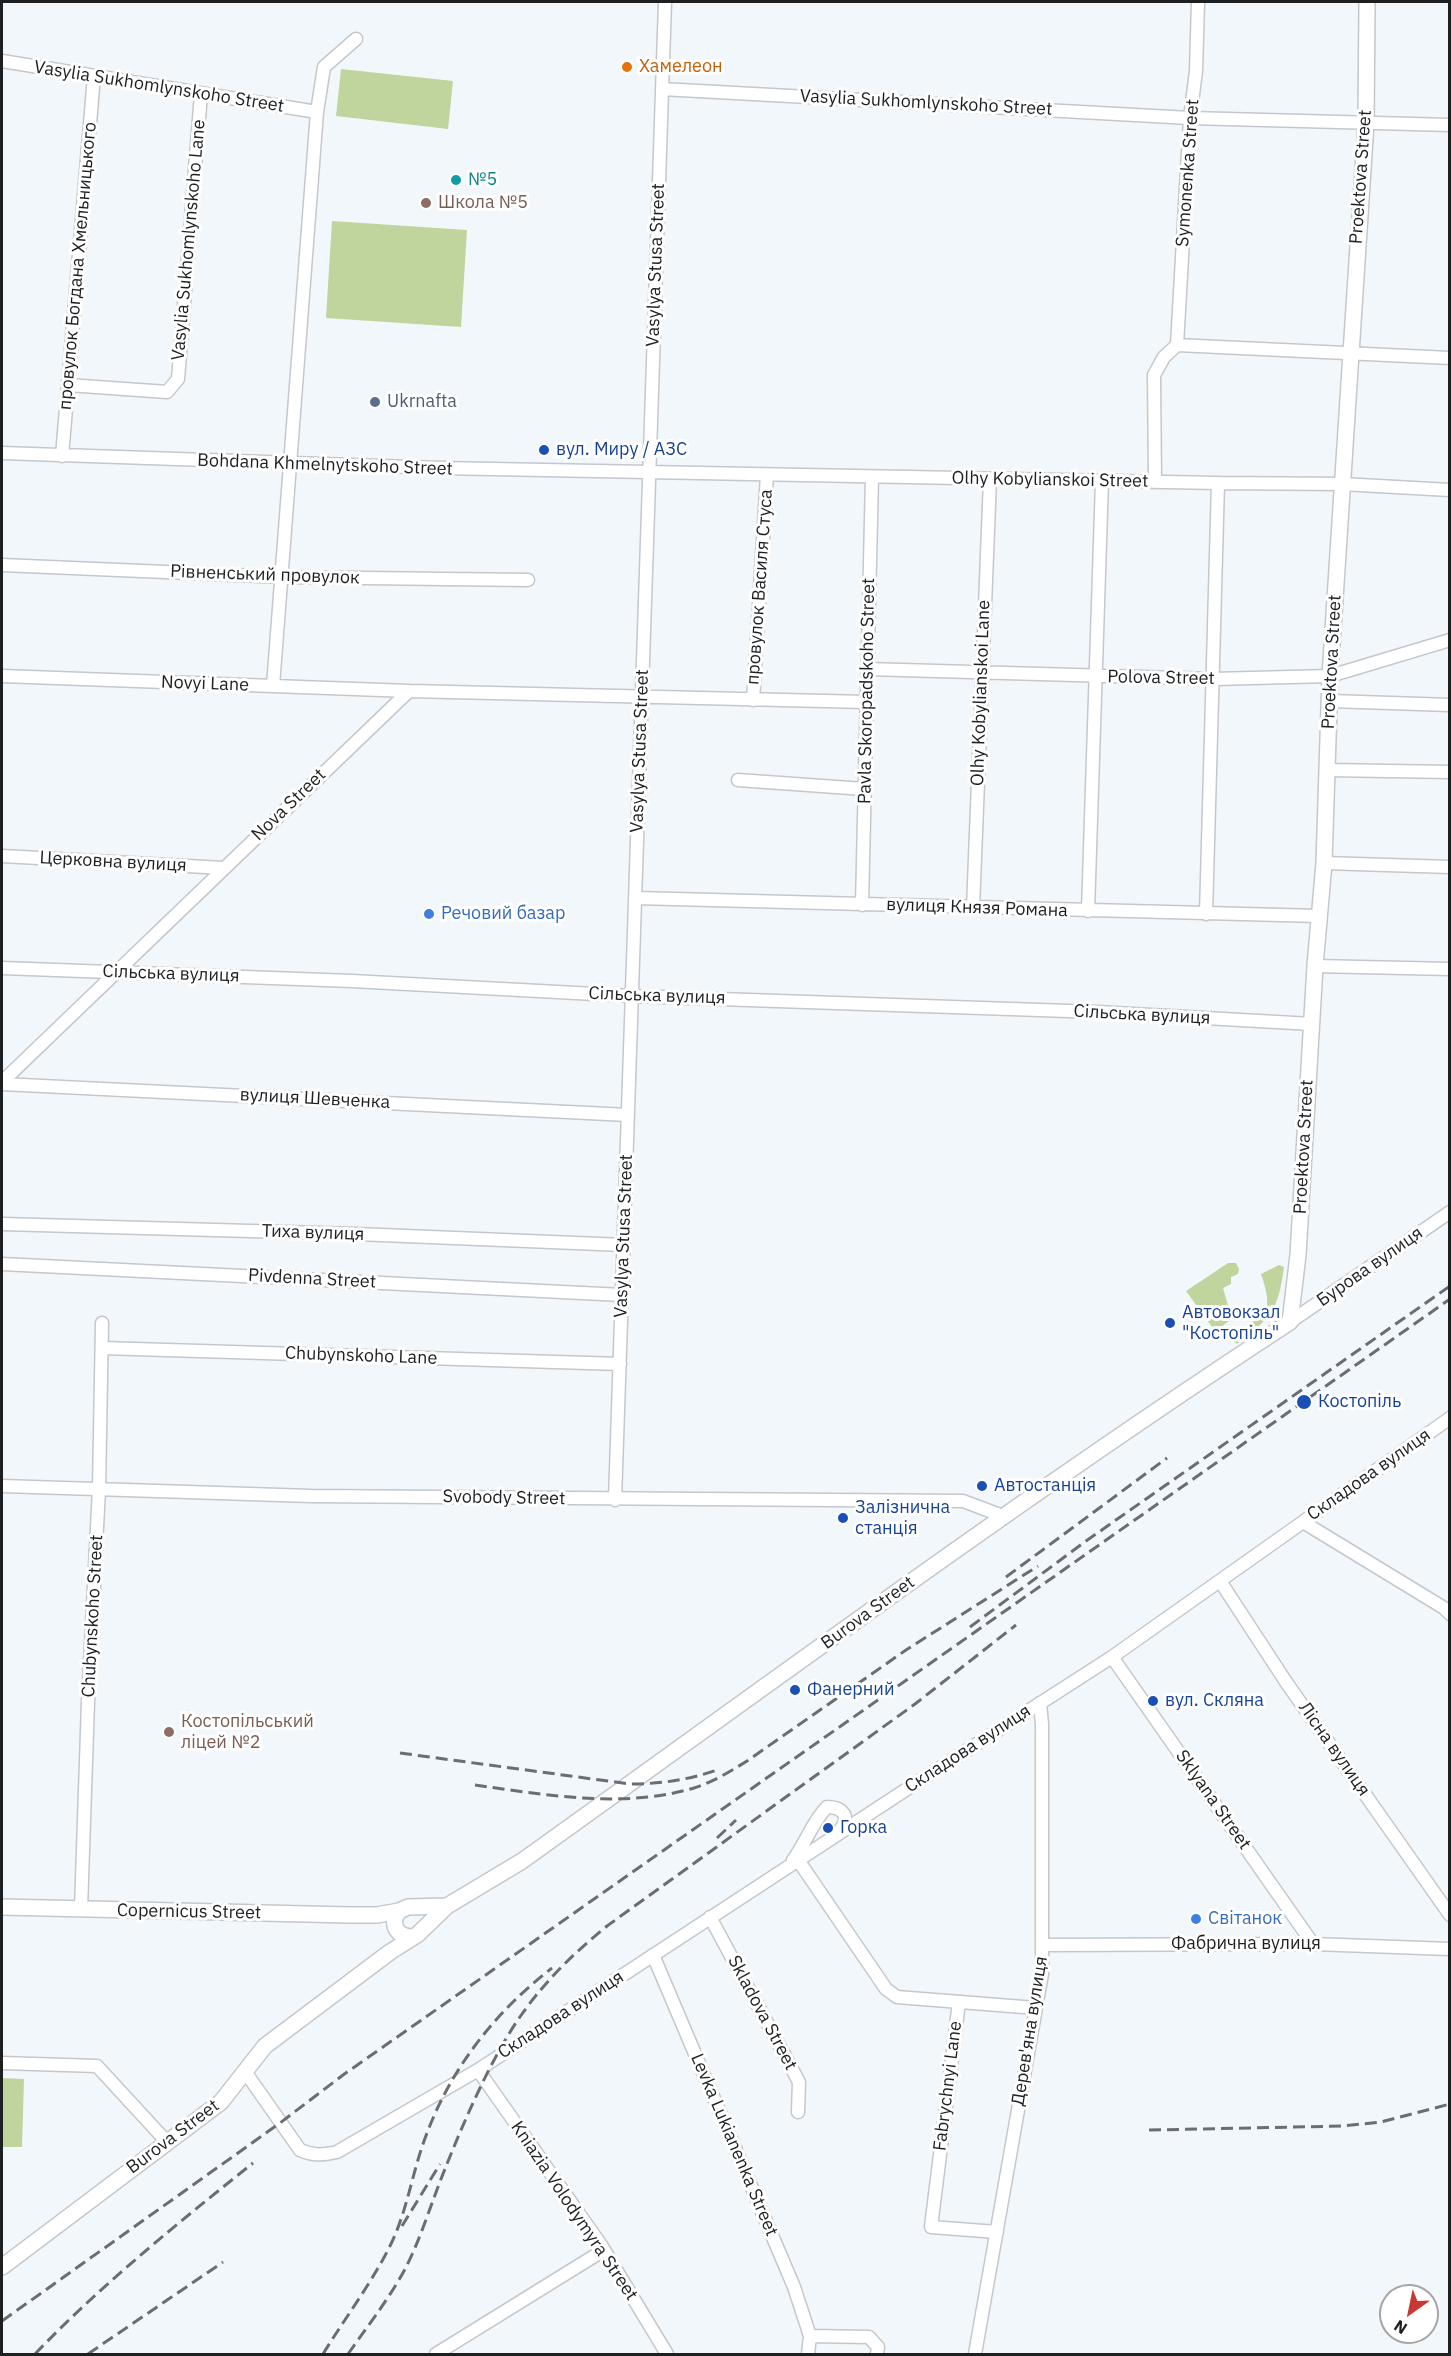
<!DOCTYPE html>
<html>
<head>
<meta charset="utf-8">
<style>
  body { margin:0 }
  #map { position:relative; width:1451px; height:2356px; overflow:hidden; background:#f2f7fb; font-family:"IBM Plex Sans",sans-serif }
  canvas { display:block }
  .frame { position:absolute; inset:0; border:3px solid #1d1f21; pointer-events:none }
  .north { position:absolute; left:1379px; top:2284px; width:60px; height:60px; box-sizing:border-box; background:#fff; border:2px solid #a5a5a6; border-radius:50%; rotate:213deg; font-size:16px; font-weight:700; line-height:24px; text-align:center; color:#1d1f21 }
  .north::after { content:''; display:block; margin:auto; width:21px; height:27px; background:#c83934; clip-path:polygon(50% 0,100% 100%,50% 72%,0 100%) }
</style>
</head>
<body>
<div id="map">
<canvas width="1451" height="2356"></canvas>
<div class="frame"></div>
<div class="north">N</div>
</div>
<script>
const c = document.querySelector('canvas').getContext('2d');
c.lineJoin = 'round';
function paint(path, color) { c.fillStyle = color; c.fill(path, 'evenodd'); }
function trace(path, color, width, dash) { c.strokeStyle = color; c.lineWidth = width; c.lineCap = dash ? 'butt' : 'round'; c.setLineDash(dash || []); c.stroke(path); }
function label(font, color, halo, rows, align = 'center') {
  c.font = font + ' "IBM Plex Sans",sans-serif'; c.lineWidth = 6; c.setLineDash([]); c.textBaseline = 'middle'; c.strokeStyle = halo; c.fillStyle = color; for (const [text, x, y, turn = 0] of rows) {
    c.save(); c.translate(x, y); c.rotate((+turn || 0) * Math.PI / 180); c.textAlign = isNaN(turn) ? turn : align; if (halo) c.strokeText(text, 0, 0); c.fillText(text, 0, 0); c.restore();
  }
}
const green = new Path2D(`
  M341,69L453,81L448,129L336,116Z
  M332,221L467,230L461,327L326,318Z
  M1228,1263H1236L1239,1269L1238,1274L1231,1277V1284L1223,1288L1232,1319L1215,1331L1186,1291Z
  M1279,1265L1284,1267C1278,1312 1271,1317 1237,1344L1232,1340L1233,1335C1265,1313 1275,1315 1261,1274Z
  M2,2078L24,2079L22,2147H2Z`);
const minor = new Path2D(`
  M2,61L317,112
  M662,89L1190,118L1450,125
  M1177,345L1450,358
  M68,385L167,392L178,379L201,94
  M2,453L440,468L1218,483L1342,484L1450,490
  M62,456L94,76
  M1155,482L1154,375L1164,357L1177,345L1190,118L1196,71L1198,2
  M2,565L282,577L528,580
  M867,669L1213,679L1330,676L1450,640
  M2,676L409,691
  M273,686L317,112L324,67L356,39
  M753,700L767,475
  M1330,701L1450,705
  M1327,770L1450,772
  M738,780L864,789
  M2,856L224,868
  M1324,863L1450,867
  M636,898L1319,916
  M862,905L872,477
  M973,908L990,479
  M1088,911L1102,481
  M1206,914L1218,483
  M1315,966L1450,969
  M2,968L352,981L632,996L1098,1012L1312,1024
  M2,1082L409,691L866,702
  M2,1084L628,1115
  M2,1224L357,1234L624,1245
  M2,1264L622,1295
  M1290,1322L1450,1212
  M102,1348L620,1364
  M2,1486L311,1496L963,1501L1003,1516
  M615,1500L665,2
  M1303,1522L1444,1608L1450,1614
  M1220,1581L1286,1682L1450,1915
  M1112,1657L1313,1944
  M793,1860C806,1843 812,1822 827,1807C843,1807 851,1817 840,1830
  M798,1860L886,1989L897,1997L1036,2008
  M81,1909L88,1702L99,1489L102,1323
  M710,1917L799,2082L798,2112
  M1043,1945L1313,1944L1450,1949
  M653,1955L794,2287L810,2336L808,2354
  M959,2002L931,2227L997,2232
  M2,2063L97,2066L167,2142
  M478,2070L601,2245L667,2354
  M246,2073L300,2150C313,2156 323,2155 337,2152L478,2070L910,1787L1112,1657L1450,1418
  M810,2336L869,2337L878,2347L877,2354
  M436,2354L604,2250
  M975,2354L1042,1974V1724L1040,1703`);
const major = new Path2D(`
  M2,1907L350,1915H377L399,1911L408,1907L447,1906
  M399,1911C389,1924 397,1937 413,1937
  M2,2267L221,2102L265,2046L390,1952L417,1935L447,1906L522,1861C776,1679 1028,1493 1290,1322L1298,1255L1315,966L1324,863L1330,676L1366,123L1367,2`);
const rail = new Path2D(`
  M1006,1577L1167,1458
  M970,1627L1086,1541L1450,1286
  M400,1753L630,1784C660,1784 688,1780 717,1770
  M475,1785C546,1795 623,1809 694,1788C713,1782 731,1771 747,1761L906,1650L1038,1566
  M717,1838L736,1820
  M1149,2130L1342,2126L1381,2122L1450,2104
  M402,2226L440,2164
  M2,2321L280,2123L343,2075L1450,1299
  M35,2354C101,2285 178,2223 253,2163
  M88,2354L223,2262
  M323,2354C345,2318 371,2284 390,2246C405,2216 411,2181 421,2150C445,2076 491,2015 552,1968
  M348,2354C367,2327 388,2300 404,2271C421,2239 431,2203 445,2169C464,2121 492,2056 522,2014C546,1980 575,1952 607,1926L915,1704L1016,1625`);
const markers = [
  [627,67,6,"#e8710a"],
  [456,180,6,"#0f9aa8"],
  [426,203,6,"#8d6e63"],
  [375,402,6,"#5c6f8a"],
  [544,450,6,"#1a4fb4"],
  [429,914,6,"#3f7fe0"],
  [1170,1323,6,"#1a4fb4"],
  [1304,1402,8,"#1a4fb4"],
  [982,1486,6,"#1a4fb4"],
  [843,1518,6,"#1a4fb4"],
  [795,1690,6,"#1a4fb4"],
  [1153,1701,6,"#1a4fb4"],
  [169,1732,6,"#8d6e63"],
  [828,1828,6,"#1a4fb4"],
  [1196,1919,6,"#3f7fe0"]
];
const foodNames = [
  ["Хамелеон",639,67]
];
const streetNames = [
  ["Vasylia Sukhomlynskoho Street",159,87,9],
  ["Vasylia Sukhomlynskoho Street",926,103,3],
  ["Symonenka Street",1188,173,-86],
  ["Proektova Street",1361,177,-86],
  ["Vasylia Sukhomlynskoho Lane",189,240,-85],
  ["Vasylya Stusa Street",656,265,-88],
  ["провулок Богдана Хмельницького",78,266,-85],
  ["Bohdana Khmelnytskoho Street",325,465,2],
  ["Olhy Kobylianskoi Street",1050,480,1],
  ["Рівненський провулок",265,575,2],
  ["провулок Василя Стуса",760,587,-86],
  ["Proektova Street",1332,662,-87],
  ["Polova Street",1161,678,1],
  ["Novyi Lane",205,684,2],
  ["Pavla Skoropadskoho Street",867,691,-89],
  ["Olhy Kobylianskoi Lane",981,693,-88],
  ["Vasylya Stusa Street",640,751,-88],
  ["Nova Street",289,805,-44],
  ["Церковна вулиця",113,862,3],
  ["вулиця Князя Романа",977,908,2],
  ["Сільська вулиця",171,974,2],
  ["Сільська вулиця",657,996,2],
  ["Сільська вулиця",1142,1015,3],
  ["вулиця Шевченка",315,1099,3],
  ["Proektova Street",1304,1147,-87],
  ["Тиха вулиця",313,1233,2],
  ["Vasylya Stusa Street",624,1236,-88],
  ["Бурова вулиця",1370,1267,-35],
  ["Pivdenna Street",312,1279,3],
  ["Chubynskoho Lane",361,1356,2],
  ["Складова вулиця",1369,1475,-35],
  ["Svobody Street",504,1498,1],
  ["Burova Street",868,1613,-36],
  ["Chubynskoho Street",93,1616,-87],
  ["Складова вулиця",968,1749,-33],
  ["Лісна вулиця",1334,1749,55],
  ["Sklyana Street",1213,1800,55],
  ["Copernicus Street",189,1912,1],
  ["Фабрична вулиця",1246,1944],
  ["Skladova Street",762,2013,62],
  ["Складова вулиця",561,2015,-33],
  ["Дерев'яна вулиця",1030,2031,-81],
  ["Fabrychnyi Lane",948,2086,-83],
  ["Burova Street",173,2137,-37],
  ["Levka Lukianenka Street",734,2145,67],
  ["Kniazia Volodymyra Street",574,2211,56]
];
const cultureNames = [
  ["№5",468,180]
];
const educationNames = [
  ["Школа №5",438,203],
  ["Костопільський",181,1722],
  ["ліцей №2",181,1743]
];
const serviceNames = [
  ["Ukrnafta",387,402]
];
const transitNames = [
  ["вул. Миру / АЗС",556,450],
  ["Автовокзал",1182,1313],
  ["\"Костопіль\"",1182,1334],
  ["Костопіль",1318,1402],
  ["Автостанція",994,1486],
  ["Залізнична",855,1508],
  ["станція",855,1529],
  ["Фанерний",807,1690],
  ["вул. Скляна",1165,1701],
  ["Горка",840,1828]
];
const shopNames = [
  ["Речовий базар",441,914],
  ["Світанок",1208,1919]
];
paint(green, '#bfd59d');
trace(minor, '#c4c8cc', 15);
trace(major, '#c4c8cc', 18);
trace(minor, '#fff', 12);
trace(major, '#fff', 15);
trace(rail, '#6b6e71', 3, [12, 6]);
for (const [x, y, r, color] of markers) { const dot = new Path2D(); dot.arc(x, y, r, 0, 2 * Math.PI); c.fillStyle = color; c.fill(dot); trace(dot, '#fff', 2); }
label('18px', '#c56008', '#fff', foodNames, 'left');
label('18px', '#1d1f21', '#fff', streetNames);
label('18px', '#0d838f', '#fff', cultureNames, 'left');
label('18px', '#785e54', '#fff', educationNames, 'left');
label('18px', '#4e5e75', '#fff', serviceNames, 'left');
label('18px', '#164399', '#fff', transitNames, 'left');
label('18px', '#366cbe', '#fff', shopNames, 'left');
</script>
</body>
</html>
